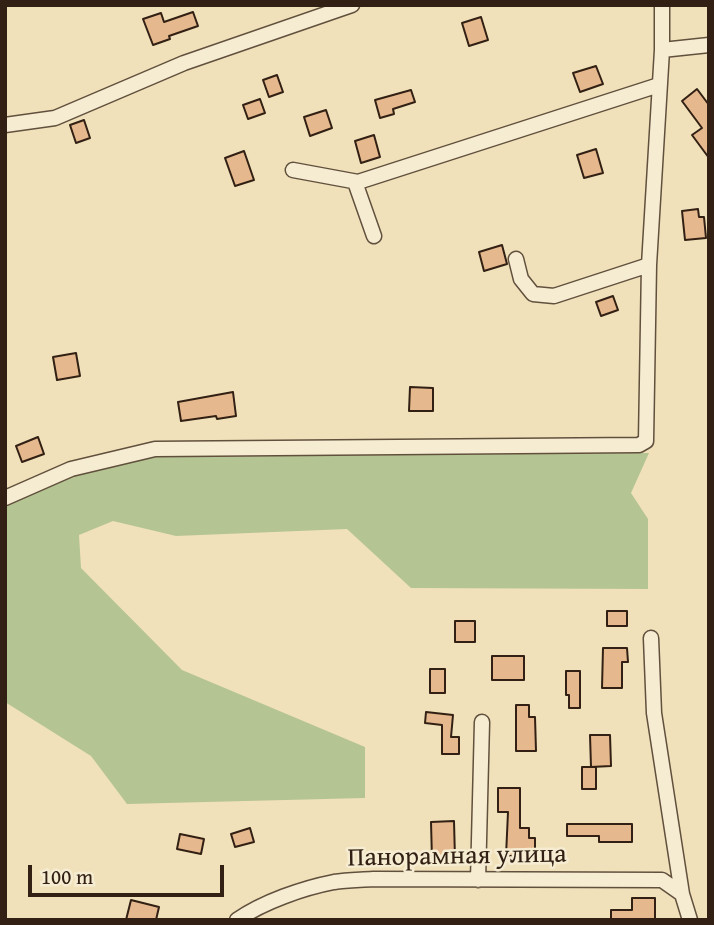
<!DOCTYPE html>
<html>
<head>
<meta charset="utf-8">
<style>
  body { margin:0 }
  #map { position:relative; width:714px; height:925px; overflow:hidden; background:#f0e1ba; font-family:"Gentium Book Plus",serif }
  canvas { display:block }
  .frame { position:absolute; inset:0; border:7px solid #312013; pointer-events:none }
  .scale { position:absolute; left:28px; top:865px; width:196px; height:32px; box-sizing:border-box; border:4px solid #312013; border-top:0; padding-left:9px; font-size:21px; line-height:24px; white-space:nowrap; color:#312013; -webkit-text-stroke:5px #f5ecd2; paint-order:stroke }
</style>
</head>
<body>
<div id="map">
<canvas width="714" height="925"></canvas>
<div class="frame"></div>
<div class="scale">100 m</div>
</div>
<script>
const c = document.querySelector('canvas').getContext('2d');
c.lineJoin = 'round';
function paint(path, color) { c.fillStyle = color; c.fill(path, 'evenodd'); }
function trace(path, color, width, dash) { c.strokeStyle = color; c.lineWidth = width; c.lineCap = dash ? 'butt' : 'round'; c.setLineDash(dash || []); c.stroke(path); }
function label(font, color, halo, rows, align = 'center') {
  c.font = font + ' "Gentium Book Plus",serif'; c.lineWidth = 5; c.setLineDash([]); c.textBaseline = 'middle'; c.strokeStyle = halo; c.fillStyle = color; for (const [text, x, y, turn = 0] of rows) {
    c.save(); c.translate(x, y); c.rotate((+turn || 0) * Math.PI / 180); c.textAlign = isNaN(turn) ? turn : align; if (halo) c.strokeText(text, 0, 0); c.fillText(text, 0, 0); c.restore();
  }
}
const green = new Path2D(`
  M649,453L631,493L648,519V589L411,588L347,529L176,536L113,521L79,535L81,568L182,670L365,747V798L127,804L91,756L5,702V505L74,476L155,457Z`);
const building = new Path2D(`
  M193,12L198,26L169,36L170,39L153,45L143,19L161,13L164,22Z
  M481,17L488,40L469,46L462,23Z
  M596,66L603,84L580,92L573,73Z
  M277,75L283,92L269,97L263,80Z
  M697,89L709,105V158L692,135L702,128L682,101Z
  M411,90L415,102L393,109L394,114L380,118L375,100Z
  M260,99L265,113L248,119L243,105Z
  M326,110L332,128L310,136L304,117Z
  M84,120L90,138L76,143L70,125Z
  M374,135L380,157L361,163L355,141Z
  M596,149L603,173L584,178L577,155Z
  M244,151L254,180L235,186L225,158Z
  M698,209L699,217H704L706,238L685,240L682,211Z
  M502,245L507,264L484,271L479,252Z
  M613,296L618,310L601,316L596,302Z
  M76,353L80,376L57,380L53,357Z
  M410,387L433,388V411H409Z
  M233,392L236,416L217,419L216,416L181,421L178,402Z
  M38,437L44,454L22,462L16,446Z
  M607,611H627V626H607Z
  M455,621H475V642H455Z
  M603,648H627L628,662H622V688H602Z
  M492,656H524V680H492Z
  M430,669H445V693H430Z
  M566,671H580V708H569V695H566Z
  M516,705H529V717H535L536,751H516Z
  M426,712L453,715L451,737H459V754H442V725L425,723Z
  M590,735H610L611,766L591,767Z
  M582,767H596V789H582Z
  M498,788H520V828H529V838H535V856H506L508,812H498Z
  M454,821L455,859L432,860L431,822Z
  M567,824H632V842H599V836H567Z
  M250,828L254,842L235,847L231,834Z
  M180,834L204,839L201,854L177,849Z
  M632,898H655V920H611V910H632Z
  M131,900L159,907L156,920H126Z`);
const minor = new Path2D(`
  M662,50L709,45
  M5,125L55,118L184,63L352,5
  M293,170L358,182L659,85
  M355,182L374,236
  M516,259L521,279L533,294L554,296L649,265L662,50V5
  M5,498L71,469L155,449L639,445L646,441L649,265
  M651,638L654,713L682,894L690,920
  M478,880L482,722
  M237,920C263,902 303,888 334,882C347,880 360,880 373,879L662,880L682,894`);
const streetNames = [
  ["Панорамная улица",457,857,-1]
];
paint(green, '#b5c493');
paint(building, '#e6b88d');
trace(building, '#312013', 2);
trace(minor, '#61503d', 17);
trace(minor, '#f5ecd2', 14);
label('26px', '#312013', '#f5ecd2', streetNames);
</script>
</body>
</html>
